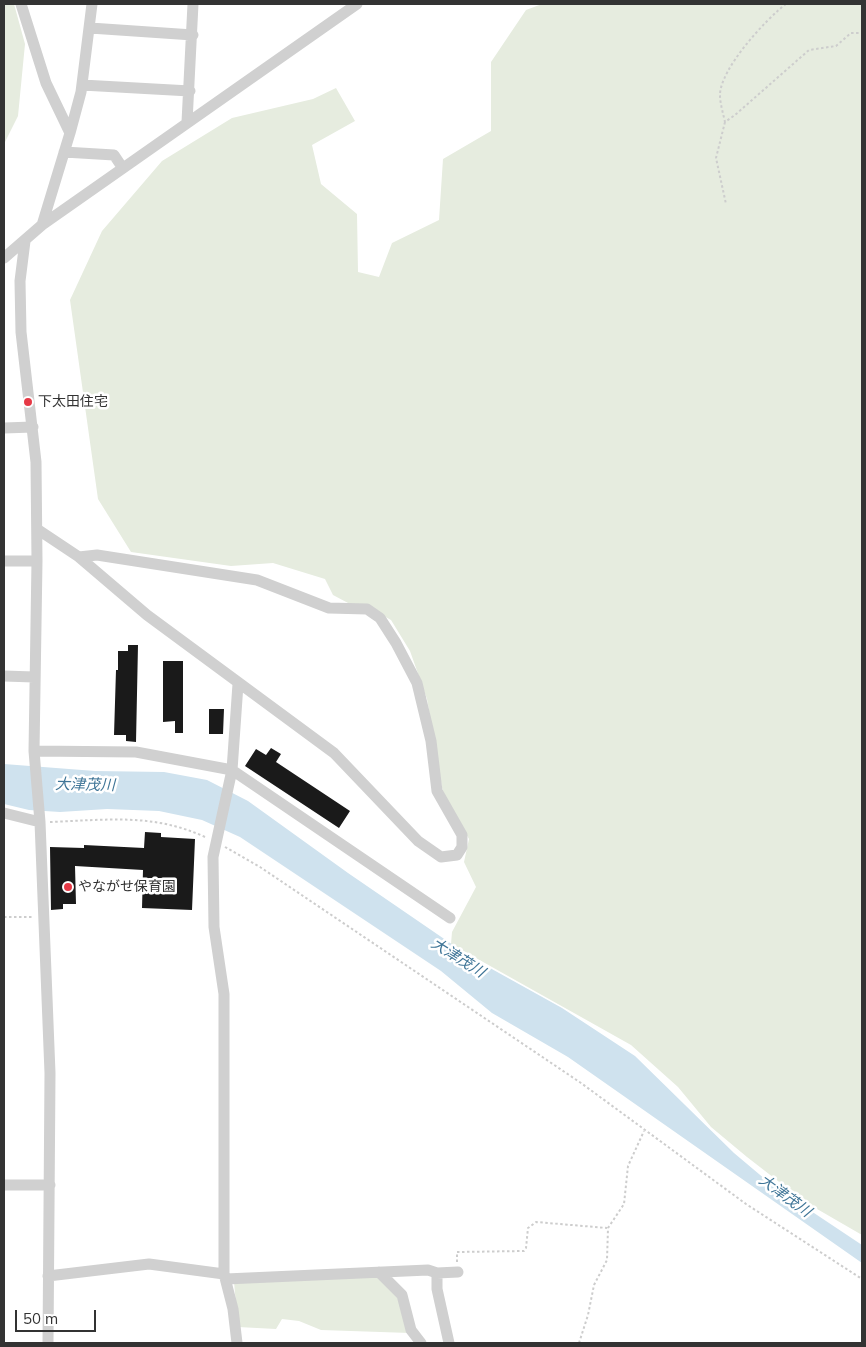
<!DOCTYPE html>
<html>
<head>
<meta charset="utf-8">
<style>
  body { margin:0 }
  #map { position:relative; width:866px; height:1347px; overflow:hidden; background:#fff; font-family:Mulish,sans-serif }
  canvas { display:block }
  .frame { position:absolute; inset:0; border:5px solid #333; pointer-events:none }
  .scale { position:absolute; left:15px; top:1310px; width:81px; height:22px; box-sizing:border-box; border:2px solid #333; border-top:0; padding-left:6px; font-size:15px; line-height:18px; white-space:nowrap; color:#333; -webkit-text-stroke:4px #fff; paint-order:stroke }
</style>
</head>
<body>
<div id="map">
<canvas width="866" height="1347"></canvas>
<div class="frame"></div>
<div class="scale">50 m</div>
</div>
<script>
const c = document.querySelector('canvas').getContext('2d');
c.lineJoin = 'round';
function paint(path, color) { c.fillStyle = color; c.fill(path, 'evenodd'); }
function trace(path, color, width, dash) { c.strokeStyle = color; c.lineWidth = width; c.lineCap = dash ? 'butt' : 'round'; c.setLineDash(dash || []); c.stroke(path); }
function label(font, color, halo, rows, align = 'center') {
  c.font = font + ' Mulish,"Noto Sans JP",sans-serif'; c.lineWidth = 5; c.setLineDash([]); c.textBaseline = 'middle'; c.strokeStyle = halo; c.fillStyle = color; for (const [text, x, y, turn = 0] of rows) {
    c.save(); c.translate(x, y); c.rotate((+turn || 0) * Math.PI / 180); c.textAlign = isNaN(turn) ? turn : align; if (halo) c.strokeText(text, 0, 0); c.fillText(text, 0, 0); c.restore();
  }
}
const green = new Path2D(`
  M4,4H14L25,44L18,116L4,144Z
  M542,4H862V1235L805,1202L747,1157L711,1127L678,1087L631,1045L451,944L452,932L476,887L464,862L469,839L443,793L427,699L410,651L391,620L373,610L365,612L333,595L325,579L273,563L231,566L131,552L98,499L70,300L102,231L162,161L232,118L313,99L336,88L355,121L312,145L321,184L357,214L358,272L379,277L392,243L439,220L443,159L491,131V62L526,10Z
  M382,1276L398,1294L410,1333L321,1330L299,1321L282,1319L276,1329L238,1327L234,1282Z`);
const water = new Path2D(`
  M4,764L95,771L164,772L207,780L248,801L348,873L472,958L562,1008L635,1056L734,1153L772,1185L862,1245V1263L568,1057L492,1013L441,971L240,837L202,820L159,811L107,809L60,812L29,810L4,804Z`);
const building = new Path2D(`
  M128,645H138L136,742L126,741V735H114L116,670H118V651H128Z
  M163,661H183V733H175V721L163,722Z
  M209,709H224L223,734H209Z
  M271,748L281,754L276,762L350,811L339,828L245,766L256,749L266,755Z
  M145,832L161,833V837L195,839L192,910L142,908L143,870L75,866L76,904H63V909L51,910L50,847L84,848V845L144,848Z`);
const path = new Path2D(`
  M786,4C766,19 720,69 720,95C720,103 723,113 725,122L735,115L809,50L836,46L851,33H862
  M725,122L716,158L726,204
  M50,822C106,820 153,813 205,837
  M225,847L260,867L581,1083L746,1204L862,1279
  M4,917H34
  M457,1262V1252L524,1251L526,1248L528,1228L536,1222L607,1228
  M579,1343L588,1315L594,1285L607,1260L608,1228L624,1204L628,1166L644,1131`);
const minor = new Path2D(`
  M21,4L46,83L70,133L42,225
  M90,28L193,35
  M82,85L190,91
  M187,122L193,4
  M70,133L81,92L92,4
  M64,152L114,155L122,167
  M25,241L20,281L21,332L36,462L37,561L34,751L40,822L50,1073L48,1343
  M4,258L42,225L357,4
  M4,428L33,427
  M37,529L79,557L147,615L334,753L418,841L441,857L457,855L462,847V835L437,791L431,741L417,683L396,643L380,618L367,609L329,608L257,580L97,555L79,557
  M4,561H37
  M4,676L34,677
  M34,751L136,752L232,770L450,918
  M4,813L40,822
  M4,1185H50
  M379,1272L402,1295L411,1330L421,1343
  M437,1273L458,1272
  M48,1276L149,1264L224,1274
  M226,1279L428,1270L437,1273V1289L449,1343
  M237,1343L233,1309L224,1274V994L214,927L213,857L232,770L238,684`);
const markers = [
  [28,402,5,"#e63946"],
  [68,887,5,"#e63946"]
];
const poiNames = [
  ["下太田住宅",38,402],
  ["やながせ保育園",78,887]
];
const waterNames = [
  ["大津茂川",85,785,1],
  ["大津茂川",458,958,32],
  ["大津茂川",785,1196,36]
];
paint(green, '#e6ecdf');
paint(water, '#cfe2ee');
paint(building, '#1a1a1a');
trace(path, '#cdcdcd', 2, [2.5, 2.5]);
trace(minor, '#d0d0d0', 11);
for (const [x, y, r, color] of markers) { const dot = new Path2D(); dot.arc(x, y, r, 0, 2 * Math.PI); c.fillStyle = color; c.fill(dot); trace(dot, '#fff', 2); }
label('14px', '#333', '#fff', poiNames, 'left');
label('italic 15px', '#3f7597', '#fff', waterNames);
</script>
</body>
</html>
